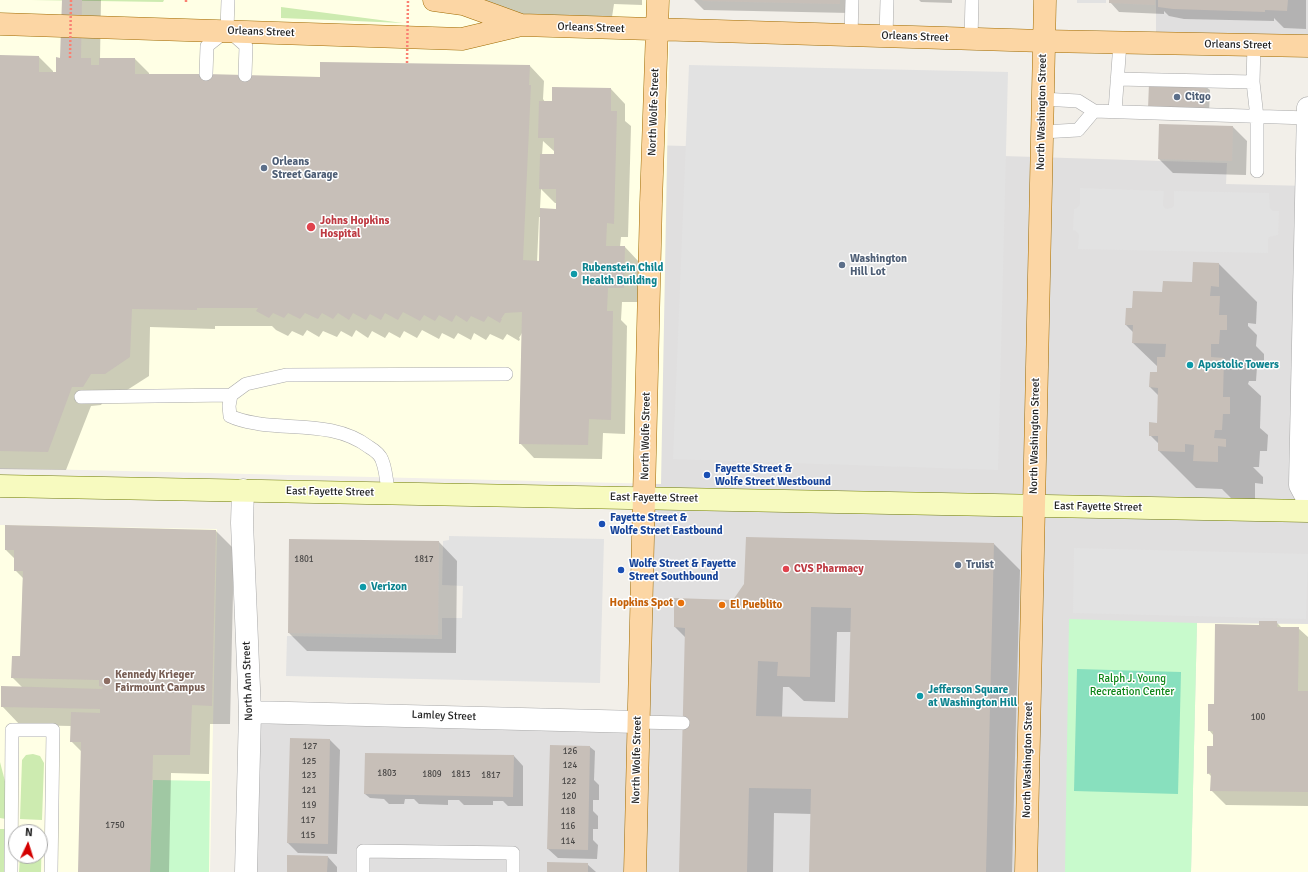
<!DOCTYPE html>
<html>
<head>
<meta charset="utf-8">
<style>
  body { margin:0 }
  #map { position:relative; width:1308px; height:872px; overflow:hidden; background:#f2efe9; font-family:Signika,sans-serif }
  canvas { display:block }
  .north { position:absolute; left:8px; top:824px; width:40px; height:40px; box-sizing:border-box; background:#fff; border:1px solid #a7a7a7; border-radius:50%; rotate:4deg; font-size:11px; font-weight:700; line-height:16px; text-align:center; color:#222 }
  .north::after { content:''; display:block; margin:auto; width:14px; height:18px; background:#d40000; clip-path:polygon(50% 0,100% 100%,50% 72%,0 100%) }
</style>
</head>
<body>
<div id="map">
<canvas width="1308" height="872"></canvas>
<div class="north">N</div>
</div>
<script>
const c = document.querySelector('canvas').getContext('2d');
c.lineJoin = 'round';
function paint(path, color) { c.fillStyle = color; c.fill(path, 'evenodd'); }
function trace(path, color, width, dash) { c.strokeStyle = color; c.lineWidth = width; c.lineCap = dash ? 'butt' : 'round'; c.setLineDash(dash || []); c.stroke(path); }
function label(font, color, halo, rows, align = 'center') {
  c.font = font + ' Signika,sans-serif'; c.lineWidth = 3; c.setLineDash([]); c.textBaseline = 'middle'; c.strokeStyle = halo; c.fillStyle = color; for (const [text, x, y, turn = 0] of rows) {
    c.save(); c.translate(x, y); c.rotate((+turn || 0) * Math.PI / 180); c.textAlign = isNaN(turn) ? turn : align; if (halo) c.strokeText(text, 0, 0); c.fillText(text, 0, 0); c.restore();
  }
}
const residential = new Path2D(`
  M1156,0H1308V45L1156,43Z
  M652,145L1227,163L1226,184L1308,186V178V872H248L252,712L640,720Z`);
const education = new Path2D(`
  M0,0H670L661,484L0,468Z
  M0,525L217,529L210,872H0ZM16,832H40V856H16Z
  M1197,623L1308,624V872H1191Z`);
const grass = new Path2D(`
  M31,0H164L163,2Z
  M281,7L403,23L281,18Z
  M33,754L40,756L44,763L42,820L20,819L22,760L26,755Z
  M0,762L7,789L6,819L0,818Z
  M0,829H7L6,872H0Z
  M20,830H42L41,872H19L20,856H40V832H20Z`);
const park = new Path2D(`
  M1069,619L1197,623L1191,872H1065Z
  M153,780L210,781L209,872H150Z`);
const pitch = new Path2D(`
  M1077,669L1181,672L1178,794L1074,791Z`);
const parking = new Path2D(`
  M1077,0H1106V3H1077Z
  M689,65L1008,72L998,470L673,459Z
  M1080,188L1164,191L1163,206L1166,209L1171,208L1174,206V191L1269,193L1270,208L1273,211H1279L1278,235L1269,237L1268,240V253L1078,249L1079,235L1076,231L1073,230L1074,209L1077,208L1080,204Z
  M449,536L604,539L600,683L286,676L287,636L442,639V618H462L463,586L442,585L443,541L449,540Z
  M1074,548L1308,554L1306,619L1073,613Z`);
const shadow = new Path2D(`
  M63,0H101L100,59H135L149,73V75L321,78V63L530,66L544,81L543,99L545,102H553V88L611,89L625,104V121L631,126L628,237H621L620,247H625L639,262L638,302H622L621,320L627,326L625,434L603,433L602,459L534,458L520,443L522,333L519,338L520,339L519,341L507,334L503,340L490,334L486,340L474,333L471,340L458,333L454,339L442,333L439,339L422,330L417,338L404,331L400,338L389,332L385,338L372,331L368,338L356,330L352,337L341,331L337,337L323,331L319,337L307,330L303,336L292,331L288,336L276,330L272,326H215V329L150,327L149,376L124,392H110L101,405L91,406L66,470L0,469V56L39,57L53,71V73H57L61,58ZM543,141L555,152V155H542ZM541,189L555,203H557V210L540,209ZM539,217H541L540,262H537Z
  M459,0H642V5L614,4L612,17L595,23L568,26Z
  M694,0H850V13L704,10Z
  M919,0H952V3L921,2Z
  M1110,0H1306V29L1284,28L1274,18V21L1184,19L1169,16L1164,11V14L1119,12L1110,2Z
  M1150,84L1205,86L1210,90L1209,114Z
  M1233,127L1247,141L1246,175L1173,173L1159,159Z
  M1194,264H1219L1257,302L1256,324L1248,323V326L1257,335L1256,346L1264,354V367H1257L1256,381H1249L1248,384L1261,396L1260,428L1268,435L1267,451H1260L1259,467H1253L1263,477V484L1255,483V499H1232L1222,489L1196,488L1159,451V444L1150,435L1158,424L1159,396L1150,387L1158,373V367L1133,343V332L1126,325L1133,309L1163,293L1193,283Z
  M216,531L234,549L230,724H210L209,774L171,773L169,872H79L82,752L71,741V726L20,725L2,706L23,688L12,677L21,657L23,578L15,570V559L6,550Z
  M439,542L457,561L456,653L307,651L289,633Z
  M994,544L1020,570L1012,872H810L812,814L774,813L773,872H680L686,638L675,627L733,601ZM837,632H851L849,719L782,717L783,687H789L804,701L835,702Z
  M1276,622L1282,628H1298L1308,637V806L1226,805L1211,790L1212,777L1208,773L1214,747V736L1209,730L1215,705L1260,626Z
  M291,739L330,740L340,750L337,854L298,853L288,843Z
  M590,747L595,751L594,780L599,785V800H593V811L598,816V829H593V840L598,845L597,859L558,858L548,849Z
  M514,756L523,766V806H508L503,801H493V805H464L459,800H448V805L419,804L414,799H405L404,804H389L384,799L370,798L365,794Z
  M328,857L337,867V872H288Z
  M587,864L596,872H548Z`);
const building = new Path2D(`
  M62,0H82L81,58H91V65H99V58H135V74H206L320,77V62L530,65L529,85H531L523,260L539,261L540,208L556,209V189H539L540,154H554V138H538L539,101H552V87L611,88V111H617L614,224L607,223L606,246H625L624,288H608L607,311H613L611,420L589,419L588,445L519,444L522,312L505,313L501,319H502L500,323L488,316L484,322L471,316L467,322L456,315L452,322L439,315L435,321L424,315L420,321L403,312L398,320L385,313L381,320L370,314L366,320L353,313L349,320L338,313L333,319L322,313L318,319L305,313L300,319L288,313L284,318L273,313L269,318L256,311L258,308H197V310L132,309L130,357L105,374H91L83,387H72L48,452L0,451V55L39,56V72H56V57L60,58Z
  M703,0H840V4L702,1Z
  M1109,0H1155V5L1109,3Z
  M1158,0H1288L1287,11L1265,10V12L1173,9L1158,7Z
  M1149,83L1206,85L1205,110L1148,109Z
  M1159,124L1233,126L1232,161L1158,159Z
  M1193,262L1219,263V287L1211,286L1210,296H1220L1219,315H1227V330H1220L1219,344H1211V357L1224,358L1223,397H1230V414H1223L1222,430H1215L1214,438L1226,439V447L1218,446V462L1193,461L1194,445L1185,444V452L1158,451V436H1149V422L1157,423L1158,388L1149,387L1150,372H1157V357H1165L1166,344L1132,343L1133,325H1125L1126,308H1132L1133,291L1162,292L1163,281L1192,282Z
  M5,525L216,530L212,706L192,705L190,755H153L150,872H78L81,742H70L71,712L100,713V709L1,707V686L102,689L103,687L99,686V680L11,678L12,656H20L23,571H14V550H5Z
  M746,537L994,543L986,872H809L811,789L749,788L747,872H679L685,628L674,627V598L733,600L744,584ZM811,607L851,608L848,718L756,716L758,661L778,662L777,676L810,677Z
  M289,539L439,541L438,635L288,633Z
  M1259,621H1277V627H1299L1298,691H1308V792L1210,791L1211,773L1207,774V746H1213V731H1208V704H1214L1215,624L1259,625Z
  M290,738L330,739L328,844L287,843Z
  M550,745L590,746L588,850L547,849Z
  M365,753L514,755L513,797L364,794Z
  M287,855L328,856L327,872H287Z
  M547,862L588,863V872H547Z`);
const path = new Path2D(`
  M186,2V0`);
const lane = new Path2D(`
  M229,31L246,46L245,75
  M851,35L852,0
  M886,37L887,0
  M971,39L972,0
  M1254,45L1253,82L1257,117V171
  M206,74L207,46L227,30L228,0
  M1117,79L1253,82
  M1042,99L1078,101L1094,111L1308,118
  M1115,111L1120,43
  M1042,132L1078,130L1094,111
  M81,397L231,395
  M388,493C387,482 386,470 382,460C380,454 374,450 369,447C337,423 297,429 260,424C249,422 240,421 230,416L229,406L231,395L246,384L286,375L506,374
  M638,722L683,723
  M11,872L12,730H53L51,872
  M363,872V851L513,853V872`);
const street = new Path2D(`
  M1308,108L1300,485L1308,500
  M243,490L242,523L250,712L246,872
  M250,712L638,722`);
const secondary = new Path2D(`
  M0,486L1308,511`);
const primary = new Path2D(`
  M434,0L463,4L521,25
  M0,24L462,39L521,25L1043,41L1308,46
  M635,872L651,203L658,0
  M1026,872L1045,0`);
const pathBridge = new Path2D(`
  M70,58L71,0
  M407,63L408,0`);
const markers = [
  [1177,97,4,"#5c6f8a"],
  [264,168,4,"#5c6f8a"],
  [311,227,5,"#e0444e"],
  [842,265,4,"#5c6f8a"],
  [574,274,4,"#0f9aa8"],
  [1190,365,4,"#0f9aa8"],
  [707,475,4,"#1a4fb4"],
  [602,524,4,"#1a4fb4"],
  [958,565,4,"#5c6f8a"],
  [786,569,4,"#e0444e"],
  [621,570,4,"#1a4fb4"],
  [363,587,4,"#0f9aa8"],
  [681,603,4,"#e8710a"],
  [722,605,4,"#e8710a"],
  [107,681,4,"#8d6e63"],
  [920,696,4,"#0f9aa8"]
];
const numberNames = [
  ["1801",304,560],
  ["1817",424,560],
  ["100",1258,718],
  ["127",310,747],
  ["126",570,752],
  ["125",309,762],
  ["124",570,766],
  ["1803",387,774],
  ["1809",432,775],
  ["1813",461,775],
  ["123",309,776],
  ["1817",491,776],
  ["122",569,782],
  ["121",309,791],
  ["120",569,797],
  ["119",309,806],
  ["118",568,812],
  ["117",308,821],
  ["1750",115,826],
  ["116",568,827],
  ["115",308,836],
  ["114",568,842]
];
const streetNames = [
  ["Orleans Street",591,28,2],
  ["Orleans Street",261,32,2],
  ["Orleans Street",915,37,2],
  ["Orleans Street",1238,45,1],
  ["North Wolfe Street",654,112,-88],
  ["North Washington Street",1042,112,-89],
  ["North Wolfe Street",646,436,-89],
  ["North Washington Street",1035,436,-89],
  ["East Fayette Street",330,492,1],
  ["East Fayette Street",654,498,1],
  ["East Fayette Street",1098,507,1],
  ["North Ann Street",248,681,-92],
  ["Lamley Street",444,716,2],
  ["North Wolfe Street",637,760,-89],
  ["North Washington Street",1028,760,-89]
];
const serviceNames = [
  ["Citgo",1185,97],
  ["Orleans",272,162],
  ["Street Garage",272,175],
  ["Washington",850,259],
  ["Hill Lot",850,272],
  ["Truist",966,565]
];
const healthNames = [
  ["Johns Hopkins",320,221],
  ["Hospital",320,234],
  ["CVS Pharmacy",794,569]
];
const cultureNames = [
  ["Rubenstein Child",582,268],
  ["Health Building",582,281],
  ["Apostolic Towers",1198,365],
  ["Verizon",371,587],
  ["Jefferson Square",928,690],
  ["at Washington Hill",928,703]
];
const transitNames = [
  ["Fayette Street &",715,469],
  ["Wolfe Street Westbound",715,482],
  ["Fayette Street &",610,518],
  ["Wolfe Street Eastbound",610,531],
  ["Wolfe Street & Fayette",629,564],
  ["Street Southbound",629,577]
];
const foodNames = [
  ["Hopkins Spot",673,603],
  ["El Pueblito",730,605,"left"]
];
const educationNames = [
  ["Kennedy Krieger",115,675],
  ["Fairmount Campus",115,688]
];
const parkNames = [
  ["Ralph J. Young",1132,679],
  ["Recreation Center",1132,692]
];
paint(residential, '#e0dfdf');
paint(education, '#ffffe5');
paint(grass, '#cdebb0');
paint(park, '#c8facc');
paint(pitch, '#88e0be');
paint(parking, '#e2e2e2');
paint(shadow, '#0003');
paint(building, '#c7bfb8');
trace(lane, '#a9a9a9', 14);
trace(street, '#a9a9a9', 23);
trace(secondary, '#707d05', 23);
trace(primary, '#a06b00', 23);
trace(path, '#fa8072', 2.5, [2, 2]);
trace(lane, '#fff', 13);
trace(street, '#fff', 22);
trace(secondary, '#f7fabf', 22);
trace(primary, '#fcd6a4', 22);
trace(pathBridge, '#fa8072', 2.5, [2, 2]);
for (const [x, y, r, color] of markers) { const dot = new Path2D(); dot.arc(x, y, r, 0, 2 * Math.PI); c.fillStyle = color; c.fill(dot); trace(dot, '#fff', 1.5); }
label('9px', '#4b4948', null, numberNames);
label('11px', '#222', '#fff', streetNames);
label('bold 11px', '#4e5e75', '#fff', serviceNames, 'left');
label('bold 11px', '#be3a42', '#fff', healthNames, 'left');
label('bold 11px', '#0d838f', '#fff', cultureNames, 'left');
label('bold 11px', '#164399', '#fff', transitNames, 'left');
label('bold 11px', '#c56008', '#fff', foodNames, 'right');
label('bold 11px', '#785e54', '#fff', educationNames, 'left');
label('11px', '#0c8416', '#fff', parkNames);
</script>
</body>
</html>
